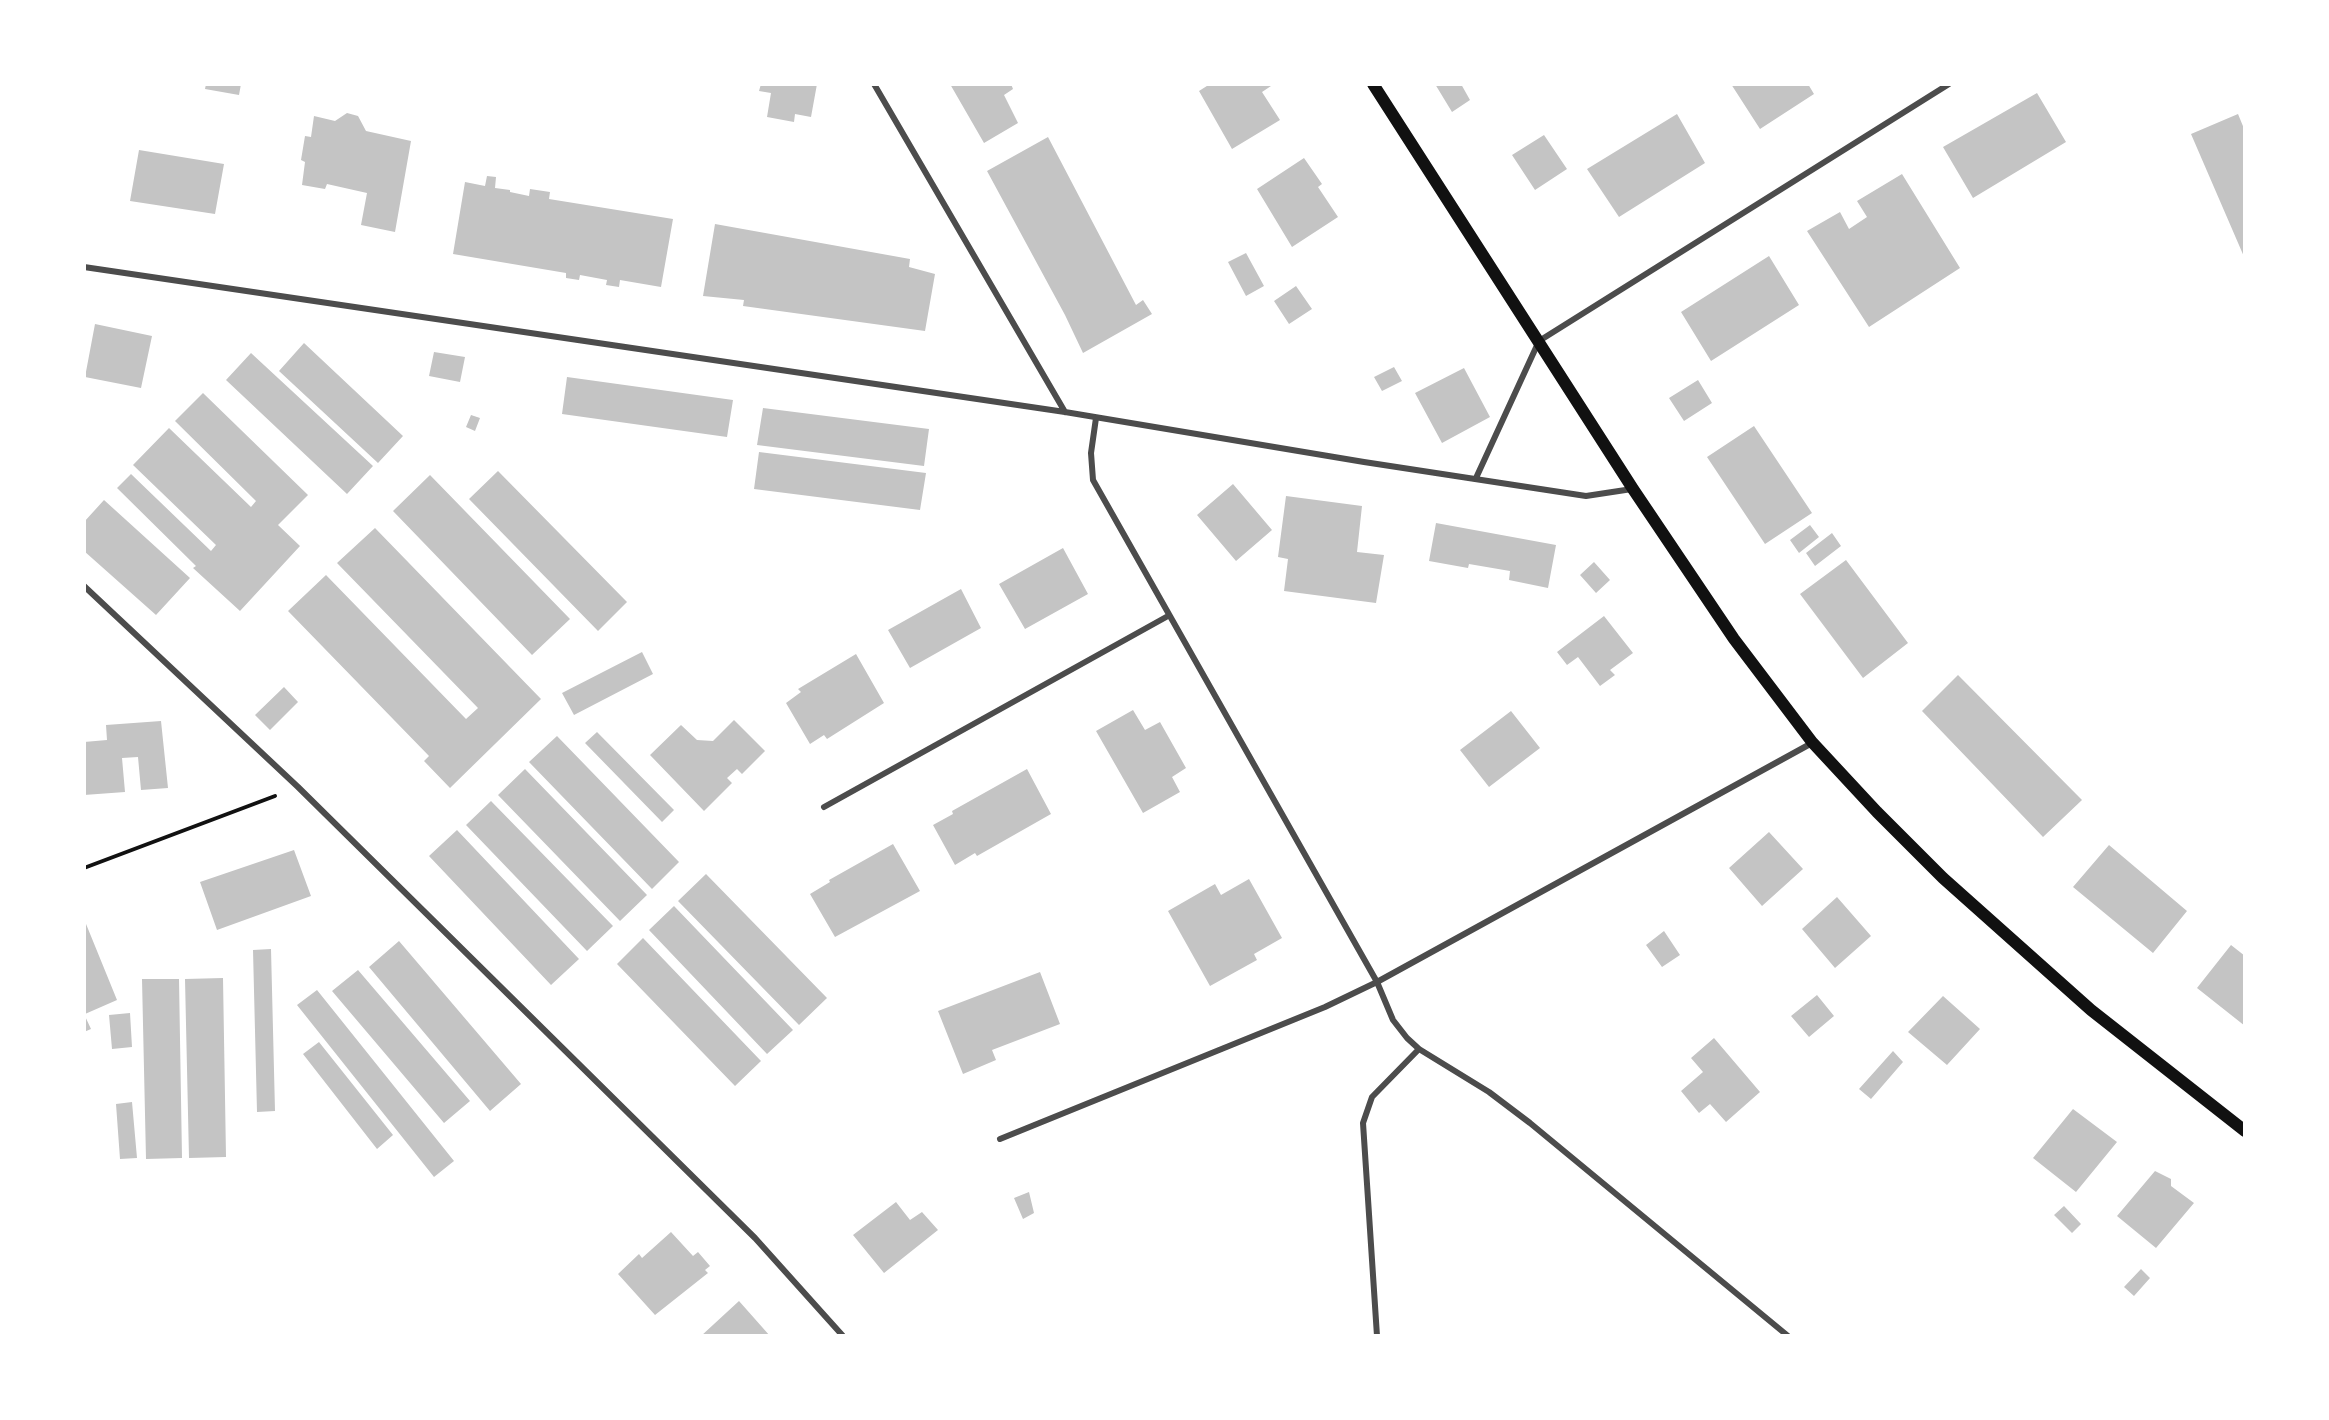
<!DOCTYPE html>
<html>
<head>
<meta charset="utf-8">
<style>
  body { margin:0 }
  #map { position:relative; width:2329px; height:1420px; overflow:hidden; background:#fff; font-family:"Roboto Serif",serif }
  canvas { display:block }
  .frame { position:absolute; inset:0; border:86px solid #fff; pointer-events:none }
</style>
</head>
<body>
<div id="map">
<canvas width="2329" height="1420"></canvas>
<div class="frame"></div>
</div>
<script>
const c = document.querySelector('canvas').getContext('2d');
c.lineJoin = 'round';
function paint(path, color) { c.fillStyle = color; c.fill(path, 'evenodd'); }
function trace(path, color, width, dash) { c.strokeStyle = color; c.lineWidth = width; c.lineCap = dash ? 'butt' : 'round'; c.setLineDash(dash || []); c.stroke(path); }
const building = new Path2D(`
  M206,84H241L239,95L205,89Z
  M761,84H817L811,117L795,114L794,122L767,117L771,93L759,91Z
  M950,84H1011L1013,89L1004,95L1018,123L984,143Z
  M1210,84H1270L1271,86L1262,92L1280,120L1232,149L1199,91Z
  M1435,84H1461L1470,100L1452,112Z
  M1731,84H1808L1814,94L1760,129Z
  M2037,93L2066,142L1973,198L1943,147Z
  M347,113L358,116L366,131L411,141L395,232L361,225L367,193L327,184L325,189L302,185L305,162L301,160L305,136L311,137L314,116L335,121Z
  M1677,114L1705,163L1619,217L1587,169Z
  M2238,114L2245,131V259L2191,134Z
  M1544,135L1567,169L1535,190L1512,155Z
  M1048,137L1136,305L1143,300L1152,314L1083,353L1065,315L987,171Z
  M139,150L224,164L215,214L130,201Z
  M1304,158L1322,184L1318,187L1338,217L1292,247L1257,189Z
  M1902,174L1960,268L1869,327L1807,231L1840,212L1849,229L1867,217L1857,201Z
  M487,176L496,177L495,188L510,190V192L529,196L530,189L550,192L549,199L673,219L661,287L620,280L619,287L606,285L607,280L580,275L579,280L566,278V273L453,254L465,182L485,186Z
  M715,224L910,259L909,267L935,274L925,331L743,306L744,300L703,296Z
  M1246,253L1264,286L1246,296L1228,262Z
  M1769,256L1799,305L1711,361L1681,312Z
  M1296,286L1312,309L1289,324L1274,301Z
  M95,324L152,336L141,388L85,377Z
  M304,343L403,436L378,463L279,371Z
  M434,352L465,357L460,382L429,376Z
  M251,353L373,466L347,494L226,380Z
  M1394,367L1402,381L1382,391L1374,377Z
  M1464,368L1490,417L1442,443L1415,393Z
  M567,377L733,400L727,437L562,414Z
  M1698,380L1712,403L1684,421L1669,398Z
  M203,393L308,495L278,525L300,546L240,611L193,568L196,566L117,488L131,474L211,551L216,545L133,465L169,428L251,507L256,501L175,421Z
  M763,408L929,429L924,466L757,445Z
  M471,415L480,418L475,431L466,427Z
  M1754,426L1812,513L1765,544L1707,457Z
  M759,452L926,473L920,510L754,489Z
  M498,471L627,602L598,631L469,499Z
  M430,475L570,619L532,655L393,511Z
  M1233,484L1272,530L1236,561L1197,515Z
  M1286,496L1362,506L1357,552L1384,555L1376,603L1284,591L1288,559L1278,557Z
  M104,500L190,578L156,615L84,551V522Z
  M1436,523L1556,545L1548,588L1509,580L1510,571L1469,564L1468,568L1429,561Z
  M1810,525L1819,537L1799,553L1790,540Z
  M375,528L541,699L450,788L424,761L429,756L288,611L326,575L466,719L478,708L337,563Z
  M1832,533L1841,546L1815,566L1806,553Z
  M1063,548L1088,594L1025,629L999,584Z
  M1846,560L1908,643L1863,678L1800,594Z
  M1594,562L1610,580L1596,593L1580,575Z
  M961,589L981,628L910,668L888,630Z
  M1604,616L1633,653L1610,670L1615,675L1600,686L1578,657L1567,665L1557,652Z
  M642,652L653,674L574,715L562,693Z
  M856,654L884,703L827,739L824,735L810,744L786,703L801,692L798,689Z
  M1958,675L2082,800L2043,837L1922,711Z
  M284,687L298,702L270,730L255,715Z
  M1133,710L1145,730L1160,722L1186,768L1172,777L1180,792L1143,813L1096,731Z
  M1511,711L1540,748L1489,787L1460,750Z
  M734,720L765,751L742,774L737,769L727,778L732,783L704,811L650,755L681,725L697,740L713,741Z
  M161,721L168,788L141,790L138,757L122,758L125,792L84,795V742L107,740L106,725Z
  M597,732L674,810L662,822L585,743Z
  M557,736L679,862L652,889L529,762Z
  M525,769L647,895L620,921L498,795Z
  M1027,769L1051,814L977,856L975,853L955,865L933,825L953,814L952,811Z
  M491,801L613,926L587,951L466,825Z
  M457,830L579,959L551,985L429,856Z
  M1769,832L1803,869L1762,906L1729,868Z
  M893,844L920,891L835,937L810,894L830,882L829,880Z
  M2109,845L2187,911L2153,953L2073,887Z
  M294,850L311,896L217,930L200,882Z
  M706,874L827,998L799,1025L678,901Z
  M1249,879L1282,938L1254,954L1257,960L1210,986L1168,911L1215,884L1221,895Z
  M1837,897L1871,936L1835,968L1802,929Z
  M674,906L793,1030L767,1054L649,930Z
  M84,919L117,1000L85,1014L84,1010Z
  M1664,931L1680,955L1662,967L1646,945Z
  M643,938L761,1061L735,1086L617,964Z
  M399,941L521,1084L490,1111L369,967Z
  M2231,945L2245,956V1026L2197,988Z
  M271,949L275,1111L257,1112L253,950Z
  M358,970L470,1101L444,1123L332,991Z
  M1040,972L1060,1024L992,1050L996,1060L963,1074L938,1011Z
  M223,978L226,1157L189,1158L185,979Z
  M142,979H179L182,1158L146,1159Z
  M317,990L454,1161L434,1177L297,1005Z
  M1817,995L1834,1016L1809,1037L1791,1016Z
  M1943,996L1980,1029L1947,1065L1908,1032Z
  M130,1013L132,1047L112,1049L109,1015Z
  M84,1014L91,1029L84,1032Z
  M1714,1038L1760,1092L1726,1122L1710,1104L1699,1113L1681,1091L1703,1072L1691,1058Z
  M319,1042L393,1135L377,1149L303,1054Z
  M1893,1051L1903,1062L1871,1099L1859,1089Z
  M132,1102L137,1158L120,1159L116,1104Z
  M2073,1109L2117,1142L2076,1192L2033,1158Z
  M2155,1171L2171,1179V1186L2194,1203L2156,1248L2117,1216Z
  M1029,1192L1034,1213L1023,1219L1014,1198Z
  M896,1202L910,1220L922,1212L938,1230L884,1273L853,1235Z
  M2064,1206L2081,1224L2072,1233L2054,1215Z
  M671,1232L693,1256L698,1252L710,1266L705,1270L708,1273L655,1315L618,1274L639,1254L642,1258Z
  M2141,1269L2150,1278L2134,1296L2124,1287Z
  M739,1301L770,1336H701Z`);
const path = new Path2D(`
  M84,868L275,796`);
const minor = new Path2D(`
  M874,84L1065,412
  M84,267L1065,412L1364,462L1586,496L1632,489
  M1096,418L1091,453L1093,480L1377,982L1393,1020L1407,1038L1419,1049L1489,1092L1530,1123L1788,1336
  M1476,478L1539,341L1949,84
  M84,586L298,787L755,1238L843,1336
  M824,807L1168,616
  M1000,1139L1325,1007L1377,982L1812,743
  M1377,1336L1363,1123L1372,1097L1419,1049`);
const secondary = new Path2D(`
  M1373,84L1633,489L1734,639L1812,742L1877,812L1943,878L2091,1010L2245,1131`);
paint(building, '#c4c4c4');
trace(path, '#111', 4);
trace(minor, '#4c4c4c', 6);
trace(secondary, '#111', 12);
</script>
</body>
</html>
